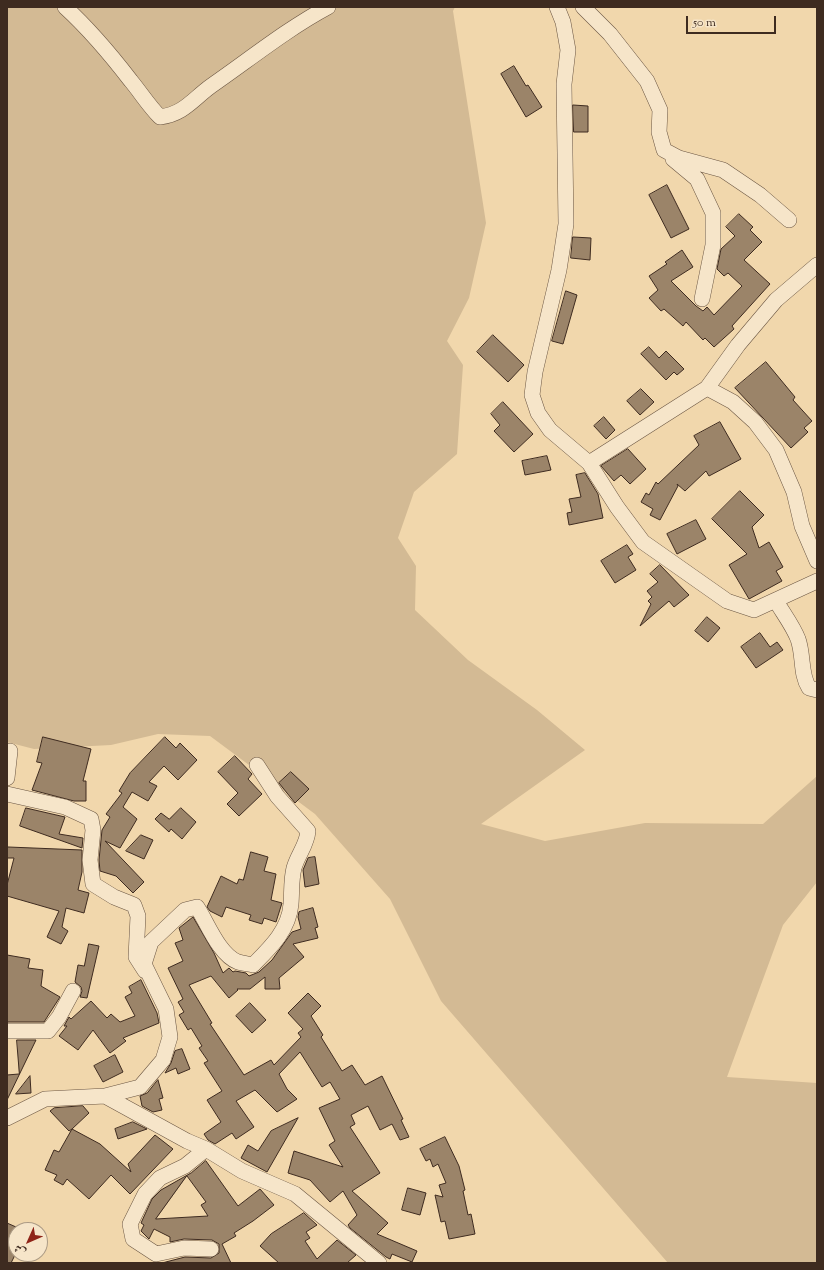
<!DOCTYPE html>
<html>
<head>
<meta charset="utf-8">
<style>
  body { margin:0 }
  #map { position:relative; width:824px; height:1270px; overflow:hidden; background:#f1d7ac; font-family:"Sorts Mill Goudy",Amiri,serif }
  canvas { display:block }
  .frame { position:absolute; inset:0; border:8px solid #3e2b20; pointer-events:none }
  .north { position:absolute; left:8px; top:1222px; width:40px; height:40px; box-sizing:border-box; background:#f6e5c9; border:1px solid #ac9b85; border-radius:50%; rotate:225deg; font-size:11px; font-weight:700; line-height:16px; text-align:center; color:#3e2b20 }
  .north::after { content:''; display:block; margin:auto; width:14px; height:18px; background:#8f2418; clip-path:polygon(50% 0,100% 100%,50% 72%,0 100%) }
  .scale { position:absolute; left:686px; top:16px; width:90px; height:18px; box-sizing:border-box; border:2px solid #3e2b20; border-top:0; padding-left:5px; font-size:12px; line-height:14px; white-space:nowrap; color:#3e2b20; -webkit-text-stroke:3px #f6e5c9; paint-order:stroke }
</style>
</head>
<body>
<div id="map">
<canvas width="824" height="1270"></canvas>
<div class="frame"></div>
<div class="north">ش</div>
<div class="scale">50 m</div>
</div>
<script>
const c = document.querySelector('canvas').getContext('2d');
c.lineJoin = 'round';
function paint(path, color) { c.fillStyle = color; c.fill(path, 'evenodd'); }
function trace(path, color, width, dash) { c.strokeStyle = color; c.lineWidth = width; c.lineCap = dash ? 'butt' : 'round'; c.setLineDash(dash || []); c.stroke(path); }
const green = new Path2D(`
  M7,7H455L453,11L486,223L469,298L447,341L463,365L457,454L414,492L398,538L416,566L415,610L468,660L537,710L585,750L481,824L545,841L645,823L763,824L817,776V882L783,925L727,1077L817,1083V1263H668L441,1001L390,899L315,814L210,736L158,734L111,745L34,749L7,742Z`);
const building = new Path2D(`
  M514,66L526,86L528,85L542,107L526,117L501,74Z
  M573,105L588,106V132H574Z
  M667,185L689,229L671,238L649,195Z
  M739,214L753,227L750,230L762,242L744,260L770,284L732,326L734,329L714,347L705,338L703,340L686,322L683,326L664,309L661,311L649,298L658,290L649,276L667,264L665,262L682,250L693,267L671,281L696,306L703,311L707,307L714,315L742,286L728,273L724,276L717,269L721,249L735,236L726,227Z
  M573,237L591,238L590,260L571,258Z
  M566,291L577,295L563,344L552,341Z
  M493,335L524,365L508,382L477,352Z
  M649,347L659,358L666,351L684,369L677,375L674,372L666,380L641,354Z
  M766,362L795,397L793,400L812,421L804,428L808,432L791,448L735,388Z
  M641,389L654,402L640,415L627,401Z
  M503,402L533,434L514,452L494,431L500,425L491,414Z
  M604,417L615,430L606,439L594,426Z
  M720,422L741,459L709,476L706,471L685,491L677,484L678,486L660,520L650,515L653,509L641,502L646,493L649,495L656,482L658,484L699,445L694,436Z
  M628,449L646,469L630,484L621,475L614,481L601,466Z
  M547,456L551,470L525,475L522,461Z
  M585,473L598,494L603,518L569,525L567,513L572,512L569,499L581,497L576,475Z
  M740,491L764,515L752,527L759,548L769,542L783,567L776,571L782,581L749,599L729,565L747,554L712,519Z
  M696,520L706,539L677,554L667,534Z
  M627,545L633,554L628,557L636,570L615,583L601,561Z
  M660,565L689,595L674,607L669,601L640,626L651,604L648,601L652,597L647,591L658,582L650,574Z
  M707,617L720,628L708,642L695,631Z
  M760,633L770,647L777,642L783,650L756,668L741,647Z
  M43,737L91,749L83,781H86V801H74L32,790L42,763L37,762Z
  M165,737L176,748L180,743L197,760L178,780L164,766L149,782L157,786L148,801L132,792L123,807L137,819L120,848L105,841L144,882L133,893L116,876L100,871L99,860L102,830L110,817L106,814L122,793L119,791L130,773Z
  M235,756L252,774L248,779L262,794L239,816L227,804L238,793L218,772Z
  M291,772L309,789L295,803L279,783Z
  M26,808L65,817L59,834L83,838L82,848L20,826Z
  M181,808L196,822L182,839L171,829L169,832L155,819L161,813L169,819Z
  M141,835L153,840L144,859L126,851Z
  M8,847L82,850V872L78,890L89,893L84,913L66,908L62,927L68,931L61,944L47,937L59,911L7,896V885L14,858H7Z
  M251,852L268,857L264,871L276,874L271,900L282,903L276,922L264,918L262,924L249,920L251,915L226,907L222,917L210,911L207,907L221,876L237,884L239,879L243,880Z
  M315,857L319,884L305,887L303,870L308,858Z
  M313,908L318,927L315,928L318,938L293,944L304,957L279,978L280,989H265V977L250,989H237L238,990L229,998L211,976L189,985L212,1023L210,1024L244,1075L271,1060L274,1065L301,1037L298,1033L303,1029L288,1013L308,993L321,1006L311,1016L323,1035L321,1037L342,1071L352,1065L365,1085L382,1076L403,1119L401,1120L409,1137L400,1140L392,1124L380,1130L368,1106L351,1115L355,1124L350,1127L380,1173L352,1191L388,1223L377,1234L417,1251L412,1262L392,1254L390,1259L386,1257L350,1228L348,1225L357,1215L343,1191L330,1202L310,1180L288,1173L294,1151L343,1167L329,1145L335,1141L319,1108L340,1099L330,1082L322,1087L300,1052L279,1074L287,1089L297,1099L277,1112L255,1090L236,1101L254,1127L236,1139L232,1133L215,1144L208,1140L204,1134L221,1122L207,1100L222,1091L204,1063L208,1061L199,1048L202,1046L191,1028L188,1030L179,1015L184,1012L178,1002L183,999L168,968L183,961L175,943L183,940L179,928L193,917L214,953L223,973L229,968L233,972L235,971L246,973L249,976L259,972L272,960L292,932L301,929L298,917L299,912Z
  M89,944L99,946L87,998L80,997L82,991L81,987L75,982L78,965L84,966Z
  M7,955L30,959L28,968L43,970L41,986L60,997L44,1022H7Z
  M141,980L157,1013L159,1023L123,1038L126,1041L110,1053L93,1030L78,1050L59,1036L67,1026H64L69,1017L71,1019L91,1001L107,1018L111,1014L120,1022L135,1016L125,997L132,993L129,987Z
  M250,1003L266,1020L252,1033L236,1016Z
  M17,1040H36L7,1100V1075L19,1074Z
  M182,1049L190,1069L178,1074L176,1068L165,1073L171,1063L175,1051Z
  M115,1055L123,1072L103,1082L94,1066Z
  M30,1076L31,1093L16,1094Z
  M158,1080L163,1098L159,1099L162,1110L153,1112L142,1106L140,1096L147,1093Z
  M83,1106L89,1113L72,1129L100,1144L131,1172L128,1164L155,1135L173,1149L130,1194L111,1175L89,1199L67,1179L63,1185L54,1180L57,1175L45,1170L54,1150L59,1152L72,1129L69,1131L50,1111L54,1108Z
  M298,1118L267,1172L241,1158L248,1145L258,1151L271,1131Z
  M133,1122L147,1129L118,1139L115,1129Z
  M445,1137L459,1166L465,1190L463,1191L468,1215L471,1214L475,1234L449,1239L445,1221L441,1222L435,1195L443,1197L439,1185L446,1183L438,1164L433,1167L430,1159L426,1161L420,1149Z
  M206,1161L238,1206L260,1189L274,1205L253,1221L234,1233L236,1236L222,1244L231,1263H162L185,1257L211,1258L219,1253V1244L212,1240L184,1239L170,1242V1237L154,1229L149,1239L141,1231L144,1225L141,1223L152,1199L161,1190L191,1173ZM187,1176L206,1202L201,1205L208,1216L156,1219Z
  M408,1188L426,1193L420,1215L402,1210Z
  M304,1213L317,1225L306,1232L310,1238L305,1241L317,1259L337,1240L356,1255L347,1263H279L260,1246L271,1234Z
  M7,1223L16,1227V1253L11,1263H7Z`);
const minor = new Path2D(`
  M65,7C89,29 111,55 131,81C141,93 149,106 160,117C184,114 193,99 211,86C250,59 287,29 328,7
  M557,7L563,22L568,50L564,84L566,224L559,270L535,372L532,395L538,413L550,430L589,463L617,507L643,542L727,601L754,610L817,581
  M583,7L610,34L647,81L660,110L659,132L664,150L679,158L723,170L760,195L789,220
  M673,159L697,179L713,213V245L702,299
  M707,388L733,402L755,422L776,450L794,492L802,526L817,561
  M589,463L707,388L738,345L776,300L817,265
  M776,601C783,613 793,626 798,639C804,656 800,674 809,688L817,690
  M7,778L10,751
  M7,794L65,807L91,819L93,830L90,860L93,884L114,897L134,905L138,916L136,957L145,971
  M7,1031H48L59,1017L73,991
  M105,1096L140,1087L163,1060L170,1037L166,1009L144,964L151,942L185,910L197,907C207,922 219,955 238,962C242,963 248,964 253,965C270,948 289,930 291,904C292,891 291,880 294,868C298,854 307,845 308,831L277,796L257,765
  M7,1118L45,1099L105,1096L187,1141L206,1149L242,1171L295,1194L379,1263
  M206,1149L185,1166L160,1178L145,1194L130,1224L133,1239L156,1254L184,1248L211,1249`);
paint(green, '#d3ba94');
paint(building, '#9b8469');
trace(building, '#3e2b20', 1);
trace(minor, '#6b5643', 16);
trace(minor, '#f6e5c9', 15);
</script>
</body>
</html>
